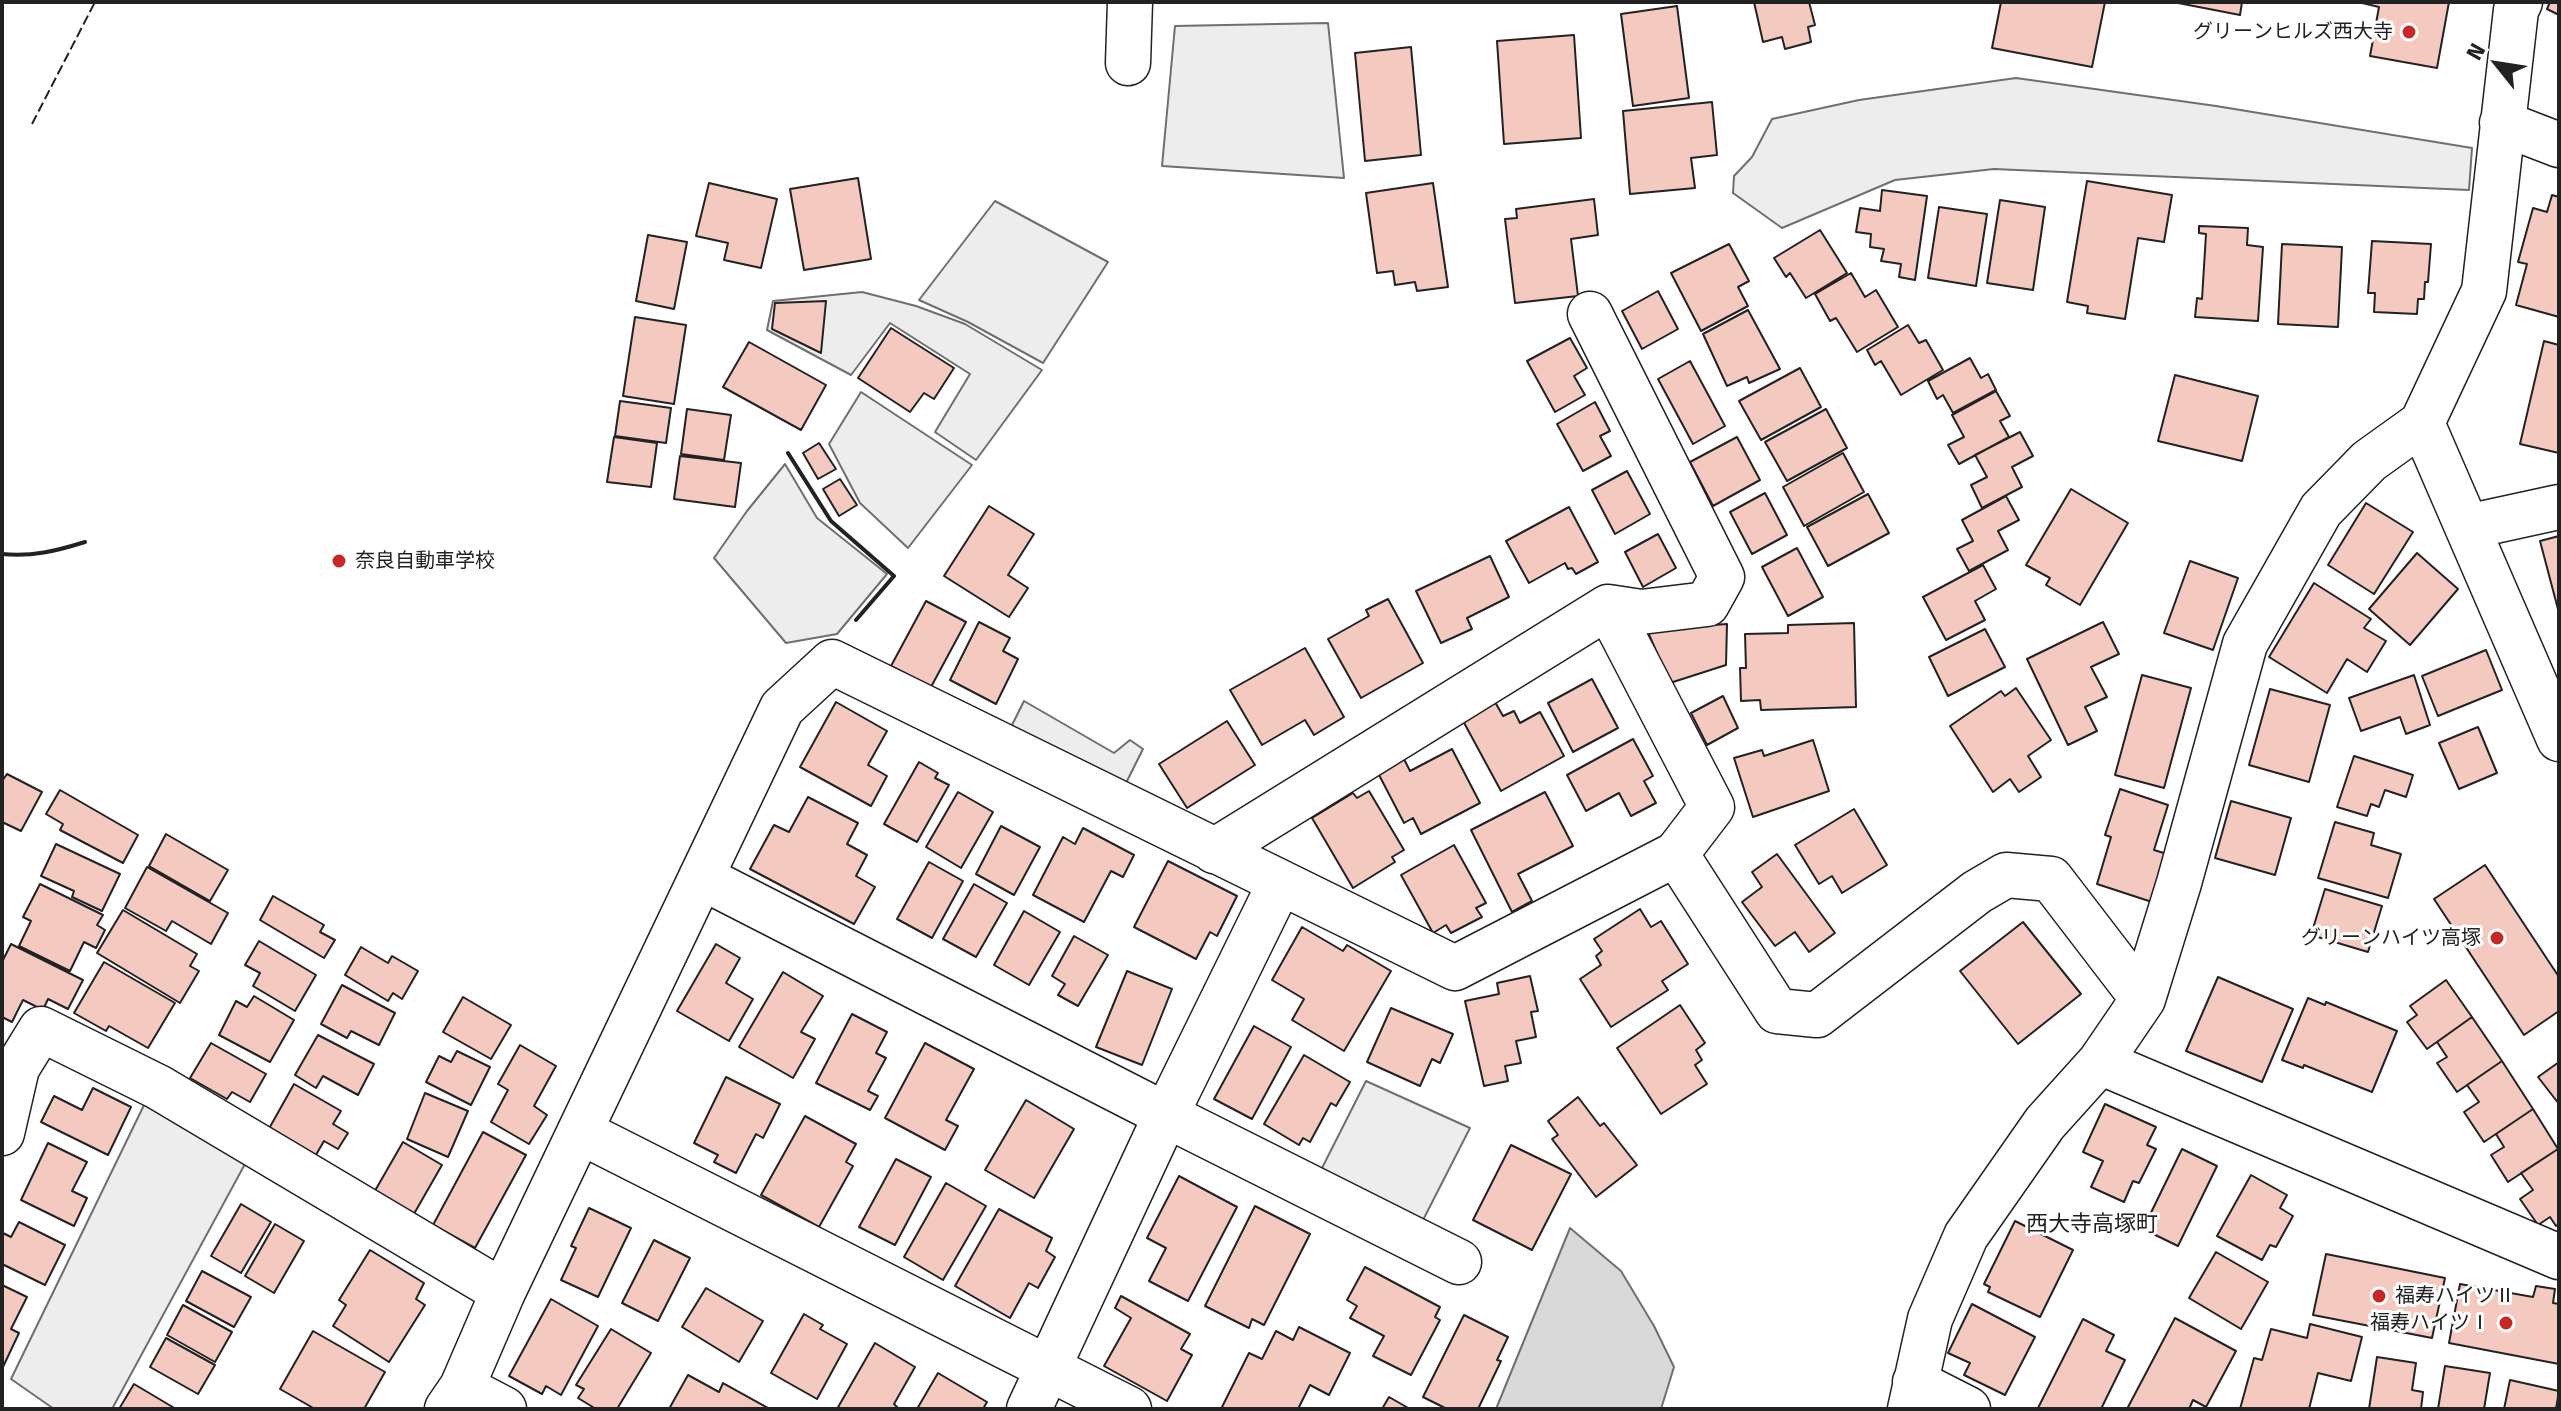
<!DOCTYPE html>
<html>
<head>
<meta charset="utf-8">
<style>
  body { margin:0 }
  #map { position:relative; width:2561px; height:1411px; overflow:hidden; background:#fff; font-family:"Fira Sans",sans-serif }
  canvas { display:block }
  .frame { position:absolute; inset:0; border:4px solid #222; pointer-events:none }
  .north { position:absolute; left:2457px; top:24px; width:80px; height:80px; -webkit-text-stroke:6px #fff; paint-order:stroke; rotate:300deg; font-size:22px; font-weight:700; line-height:32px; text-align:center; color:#222 }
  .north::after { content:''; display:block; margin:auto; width:28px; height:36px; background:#222; clip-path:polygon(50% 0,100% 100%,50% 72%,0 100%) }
</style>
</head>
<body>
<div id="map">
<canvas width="2561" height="1411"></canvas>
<div class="frame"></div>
<div class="north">N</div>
</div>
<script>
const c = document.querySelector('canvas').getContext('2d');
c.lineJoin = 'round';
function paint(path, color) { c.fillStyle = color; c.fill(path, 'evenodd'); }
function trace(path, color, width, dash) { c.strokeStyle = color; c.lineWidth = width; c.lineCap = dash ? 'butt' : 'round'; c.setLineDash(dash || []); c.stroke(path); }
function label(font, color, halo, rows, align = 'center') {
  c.font = font + ' "Fira Sans","Noto Sans JP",sans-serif'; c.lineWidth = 6; c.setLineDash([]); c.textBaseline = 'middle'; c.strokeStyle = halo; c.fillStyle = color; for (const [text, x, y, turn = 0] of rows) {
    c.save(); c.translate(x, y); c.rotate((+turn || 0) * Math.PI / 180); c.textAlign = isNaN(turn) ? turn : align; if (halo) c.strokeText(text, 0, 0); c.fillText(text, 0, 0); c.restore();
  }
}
const parking = new Path2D(`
  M1328,23L1344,178L1162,166L1175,26Z
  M2016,78L2216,106L2472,148L2469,190L1994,169L1895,180L1782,228L1733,193L1734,176L1752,157L1772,119L1859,100Z
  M995,201L1108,262L1043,363L968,322L919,300Z
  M862,292L916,306L965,324L1042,370L976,460L935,432L970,374L890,323L851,375L767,330L773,301Z
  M861,392L972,465L908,548L860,503L829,444Z
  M785,464L817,518L887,574L837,634L786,643L714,558L747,511Z
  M1024,701L1114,753L1130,740L1143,749L1122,791L1007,735Z
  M1366,1081L1470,1128L1421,1224L1320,1172Z
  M145,1103L245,1164L112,1409H54L11,1379Z`);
const water = new Path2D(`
  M1570,1228L1621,1271L1654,1326L1674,1367L1661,1409H1496Z`);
const building = new Path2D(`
  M1754,2H1809L1815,25L1808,27L1811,42L1785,49L1782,37L1763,42Z
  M2001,2H2105L2092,67L1992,48Z
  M2173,2H2242L2240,15Z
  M2358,2H2449L2437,68L2370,56L2379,7Z
  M2550,2H2559V15L2547,9Z
  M1677,6L1689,98L1633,106L1621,14Z
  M1574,35L1581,138L1504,144L1497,41Z
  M1411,47L1421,155L1365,161L1355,53Z
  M1712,102L1717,155L1691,158L1695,188L1630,194L1623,111Z
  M858,178L871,259L804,270L790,189Z
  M2087,181L2172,195L2164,242L2138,238L2125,319L2087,313L2088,306L2067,302Z
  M709,183L777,199L761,268L724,260L728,243L696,236Z
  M1433,183L1448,287L1417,291L1415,282L1395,285L1393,271L1377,273L1366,193Z
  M1882,190L1927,196L1915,280L1899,277L1901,264L1881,261L1884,249L1870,247L1871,234L1856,232L1860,208L1880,211Z
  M2552,195L2559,197V317L2516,305L2527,264L2518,262L2533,208L2547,212Z
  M1594,199L1598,235L1571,239L1578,296L1515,303L1505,219L1517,218L1516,209Z
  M2000,200L2045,207L2033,290L1987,283Z
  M1939,207L1987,214L1976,286L1928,278Z
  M2199,226L2248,228L2247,245L2263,247L2258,321L2195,317L2197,298L2202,299L2206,234L2199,233Z
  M1820,230L1847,273L1806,298L1790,273L1786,277L1774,258Z
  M648,235L687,242L674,309L636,301Z
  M2372,241L2431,244L2428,282H2425L2424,299H2418L2417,314L2374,312L2375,293H2368Z
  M1729,244L1749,281L1738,287L1748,306L1701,331L1671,273Z
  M2282,244L2342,247L2338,327L2278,324Z
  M1851,273L1865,297L1876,290L1898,327L1857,352L1836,318L1830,321L1815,294Z
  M1658,291L1678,329L1642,349L1622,311Z
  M826,301L821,353L772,329L775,303Z
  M1748,310L1780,369L1749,383L1747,377L1727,386L1703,334Z
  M635,317L686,325L674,404L623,396Z
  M1908,325L1919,343L1926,340L1943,370L1901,395L1881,361L1875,365L1867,350Z
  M891,328L954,368L934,399L924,393L910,412L858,378Z
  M1570,338L1587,368L1574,376L1585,395L1555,412L1527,361Z
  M2544,341L2559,345V453L2520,444Z
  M749,342L826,385L801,430L723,387Z
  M1970,358L1981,378L1988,374L1996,390L1953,413L1943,395L1937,399L1928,381Z
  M1690,361L1725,426L1693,444L1658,379Z
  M1800,368L1821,407L1761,440L1739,401Z
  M2175,375L2258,396L2242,461L2158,441Z
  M1996,391L2010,416L2000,421L2009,437L1959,464L1948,445L1964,437L1952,415Z
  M620,401L671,408L666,443L615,436Z
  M1595,402L1610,431L1600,436L1611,456L1583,471L1557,424Z
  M687,409L731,415L724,460L681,454Z
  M1826,409L1847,448L1787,481L1765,442Z
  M2020,432L2033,456L2012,467L2022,487L1982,508L1971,485L1987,477L1975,455Z
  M614,437L657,443L651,487L607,482Z
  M1737,437L1760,480L1713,506L1690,462Z
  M819,443L836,469L818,479L803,453Z
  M1843,453L1864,492L1804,526L1783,487Z
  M680,456L741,463L735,507L674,499Z
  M1627,471L1650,514L1615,534L1592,490Z
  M840,479L857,505L839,516L823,489Z
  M2071,489L2128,523L2080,605L2046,585L2050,578L2026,565Z
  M1765,493L1787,535L1752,554L1730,512Z
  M1868,494L1889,533L1828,566L1807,527Z
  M2006,496L2019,520L1998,531L2008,550L1969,571L1957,549L1973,541L1962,520Z
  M2366,503L2413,532L2374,594L2328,565Z
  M989,506L1034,534L1008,575L1028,588L1009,617L944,576Z
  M1569,507L1598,562L1576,574L1572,568L1568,569L1565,563L1529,583L1506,541Z
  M1658,534L1676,568L1643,587L1625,552Z
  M2559,536V613L2540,541Z
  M1797,548L1823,597L1788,616L1762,567Z
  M2417,553L2458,589L2410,645L2369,609Z
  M1490,556L1509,597L1467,618L1472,629L1441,643L1416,591Z
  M2190,561L2238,578L2213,650L2164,633Z
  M1983,565L1996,589L1975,601L1985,620L1946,640L1923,597Z
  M2314,583L2371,619L2364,628L2386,641L2367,672L2347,659L2327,693L2269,657Z
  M1388,599L1423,663L1361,698L1328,639L1369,616L1366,610Z
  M926,601L966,622L931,687L891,666Z
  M979,622L1010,638L1003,651L1018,659L996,704L950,680Z
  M2103,622L2119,654L2091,667L2107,697L2085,707L2097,731L2068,745L2027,659Z
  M1854,623L1856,707L1761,710L1760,700L1741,701L1740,668H1746L1745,634L1788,633V625Z
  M1727,624L1726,665L1670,683L1647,630Z
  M1985,629L2005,667L1948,696L1929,657Z
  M1305,648L1344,717L1314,735L1305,720L1262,745L1230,690Z
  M2486,650L2502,690L2438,716L2422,676Z
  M2142,675L2191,688L2164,788L2115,775Z
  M2414,675L2430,725L2406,734L2400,717L2361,731L2349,698Z
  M1592,679L1618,728L1573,752L1548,703Z
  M2016,688L2051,740L2028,756L2041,777L2019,792L2010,779L1993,792L1950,726L2001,691L2005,696Z
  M2270,689L2330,705L2309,782L2249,765Z
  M1723,696L1738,728L1707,745L1691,713Z
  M836,702L887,731L868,765L887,776L871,806L800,767Z
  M1495,702L1503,716L1514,711L1520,723L1540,712L1564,756L1501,791L1462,719Z
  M1227,721L1255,765L1187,808L1159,764Z
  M2478,727L2497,773L2459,789L2439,743Z
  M1633,739L1653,776L1644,781L1656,803L1631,816L1619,793L1586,811L1567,775Z
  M1813,740L1829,791L1753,817L1734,758L1762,750L1764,756Z
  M1452,749L1480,803L1421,834L1413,818L1404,823L1378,773L1404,759L1410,771Z
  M2354,756L2413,775L2406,797L2385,790L2379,807L2371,804L2367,816L2337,807Z
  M919,762L938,773L935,778L949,785L917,842L884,824Z
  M7,774L42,792L21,831L2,822V781Z
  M2120,789L2168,805L2154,850L2167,854L2152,902L2097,884L2111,837L2105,835Z
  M60,790L138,835L123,863L60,830L63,824L46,814Z
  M1369,791L1404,850L1392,857L1395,862L1353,888L1312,818L1353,793L1357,798Z
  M958,792L993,812L961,868L926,847Z
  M1545,792L1573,846L1518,874L1532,901L1512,912L1471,830Z
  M808,797L858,823L847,844L867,855L856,876L875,887L854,924L750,869L774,825L789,832Z
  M2231,801L2291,818L2275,875L2215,858Z
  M1854,809L1887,865L1842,893L1832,876L1819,884L1795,845Z
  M2335,822L2374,833L2371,845L2401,854L2388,898L2318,878Z
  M1001,826L1040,847L1014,895L976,874Z
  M1083,828L1134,855L1123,877L1111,871L1084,922L1033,895L1063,837L1075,844Z
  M166,834L228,870L210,901L149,866Z
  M56,844L120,874L102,911L72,897L74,891L41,876Z
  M1454,845L1486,903L1476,908L1482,917L1451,933L1446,925L1433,933L1401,875Z
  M1777,854L1835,933L1809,952L1795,932L1775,946L1742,902L1762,887L1752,872Z
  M1168,861L1237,896L1217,936L1210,932L1196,959L1134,927Z
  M929,862L963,881L932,938L897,919Z
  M2485,865L2559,977V1011L2524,1035L2434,899Z
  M147,867L228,913L211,944L172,921L166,931L125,908Z
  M40,884L103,915L97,925L105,930L96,948L84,942L70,971L19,946L31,921L23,917Z
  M974,884L1007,903L976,957L943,939Z
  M2325,889L2382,906L2368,952L2311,935Z
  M273,896L324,925L320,932L335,940L324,958L260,920Z
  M1640,909L1651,927L1661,921L1688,964L1662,981L1668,990L1611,1027L1580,979L1601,965L1596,956L1602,951L1594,939Z
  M123,910L197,954L190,966L199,971L180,1003L97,953Z
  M1024,911L1060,932L1029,985L994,965Z
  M2023,922L2081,994L2018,1044L1960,971Z
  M1302,927L1343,951L1347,945L1391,971L1344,1051L1292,1020L1304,999L1272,980Z
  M1074,936L1108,955L1078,1006L1058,995L1065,984L1052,976Z
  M259,941L316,975L295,1011L253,986L260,973L245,965Z
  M11,944L83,980L68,1009L48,999L43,1010L23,1000L12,1022L2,1017V962Z
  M716,944L740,958L726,983L753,999L729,1041L677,1011Z
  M361,947L388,963L392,956L418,971L402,999L393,993L388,1001L345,975Z
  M104,962L175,1003L148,1048L109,1026L106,1031L74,1013Z
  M1127,971L1172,989L1142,1065L1096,1047Z
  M783,972L823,996L801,1032L815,1039L793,1078L739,1047Z
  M1530,976L1538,1011L1531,1012L1536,1037L1516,1041L1521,1063L1505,1066L1508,1081L1484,1086L1465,1001L1499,994L1497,983Z
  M2218,977L2293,1009L2262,1082L2186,1051Z
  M2446,980L2472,1017L2427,1049L2407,1022L2417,1015L2410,1006Z
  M342,985L395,1013L379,1045L351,1031L347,1038L321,1024Z
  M254,996L294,1020L270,1062L219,1035L236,1001L247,1007Z
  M463,997L511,1025L491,1059L443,1032Z
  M2308,998L2325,1005L2326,1002L2397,1031L2372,1092L2304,1065L2303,1068L2282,1060Z
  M1680,1005L1705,1043L1696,1050L1702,1060L1695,1065L1707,1084L1661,1114L1617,1048Z
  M1391,1008L1453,1034L1440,1063L1432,1059L1420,1086L1367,1062Z
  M852,1014L887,1032L876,1053L886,1058L868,1091L878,1096L870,1110L816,1083Z
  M2472,1017L2502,1061L2457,1092L2437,1063L2447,1057L2437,1042Z
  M1254,1026L1291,1047L1252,1119L1214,1099Z
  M318,1035L374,1064L358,1095L323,1076L316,1088L295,1075Z
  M211,1043L266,1074L250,1102L232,1092L227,1099L190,1078Z
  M925,1043L974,1069L946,1120L958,1126L945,1150L885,1118Z
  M520,1045L556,1066L534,1106L547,1115L529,1144L491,1122L508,1090L498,1084Z
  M457,1051L490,1067L471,1105L426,1082L439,1056L451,1062Z
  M1304,1055L1350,1082L1336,1106L1331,1103L1310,1142L1303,1138L1299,1145L1264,1124Z
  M2502,1061L2533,1109L2484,1142L2464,1112L2479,1102L2467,1085Z
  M2559,1062V1104L2538,1077Z
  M726,1077L780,1104L763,1138L756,1134L736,1173L714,1162L718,1155L694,1143Z
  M294,1084L341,1111L333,1124L348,1133L338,1149L324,1141L313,1160L266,1134Z
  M93,1088L131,1107L108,1155L41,1122L54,1096L82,1110Z
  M425,1093L468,1111L448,1157L407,1139Z
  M1578,1097L1600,1126L1604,1123L1637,1165L1596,1197L1552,1139L1558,1135L1548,1121Z
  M1026,1100L1074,1129L1034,1198L985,1170Z
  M2105,1104L2156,1127L2147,1145L2156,1149L2139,1183L2133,1181L2124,1202L2091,1187L2103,1161L2083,1152Z
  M2533,1109L2558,1149L2508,1182L2491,1155L2504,1147L2496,1134Z
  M805,1116L856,1144L846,1162L853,1166L819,1227L761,1195Z
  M483,1132L526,1155L475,1248L433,1225Z
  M403,1142L442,1165L411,1219L372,1196Z
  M48,1143L87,1162L72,1191L87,1198L74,1226L21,1200Z
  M1511,1145L1571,1174L1532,1250L1473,1220Z
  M2182,1149L2217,1166L2178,1246L2143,1229Z
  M2558,1149L2559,1224L2556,1226L2550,1217L2538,1225L2520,1199L2533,1190L2521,1173Z
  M896,1159L931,1177L895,1245L859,1227Z
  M2251,1175L2287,1195L2280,1208L2293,1216L2276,1247L2270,1245L2262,1260L2217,1236Z
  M1179,1176L1237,1207L1188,1301L1149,1281L1166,1248L1147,1238Z
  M946,1183L986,1206L943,1280L904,1257Z
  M241,1204L271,1222L241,1273L211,1256Z
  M1255,1206L1310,1234L1264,1325L1252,1319L1249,1328L1205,1306Z
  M589,1208L631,1228L598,1297L561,1280L576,1248L571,1246Z
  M999,1209L1052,1238L1046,1251L1055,1257L1038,1288L1029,1283L1010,1318L955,1286Z
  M2015,1221L2073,1250L2040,1317L1988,1292L1990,1287L1984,1284Z
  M19,1222L65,1245L45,1285L2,1264V1236L3,1233L11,1237Z
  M275,1224L304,1241L274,1293L245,1276Z
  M654,1240L690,1258L658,1321L622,1303Z
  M370,1250L424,1283L416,1299L425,1305L389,1362L333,1326L346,1305L339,1300Z
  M2216,1252L2268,1282L2241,1329L2189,1298Z
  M2326,1254L2445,1278L2432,1338L2313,1315Z
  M1365,1267L1440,1307L1435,1317L1440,1320L1411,1375L1373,1356L1384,1336L1350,1318L1357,1306L1347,1300Z
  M202,1271L251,1297L234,1327L186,1301Z
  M2460,1284L2533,1297L2536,1286L2555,1289L2553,1303L2559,1304V1364L2449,1343Z
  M2,1285L27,1297L11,1329L19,1333L2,1369Z
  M706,1288L763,1321L739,1362L682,1327Z
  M1121,1296L1190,1334L1181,1349L1192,1355L1167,1401L1104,1366L1131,1318L1115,1308Z
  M551,1299L598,1326L561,1395L546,1386L542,1394L509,1376Z
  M1972,1304L2035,1337L2005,1395L1964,1375L1970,1363L1948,1353Z
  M183,1305L232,1332L215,1362L167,1335Z
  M804,1314L823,1325L820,1329L847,1344L817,1399L771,1373Z
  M1464,1315L1508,1337L1497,1360L1501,1361L1478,1409H1447L1423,1397Z
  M2175,1318L2236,1351L2206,1407L2193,1400L2189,1409H2127Z
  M2083,1319L2114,1335L2106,1351L2125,1360L2101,1409H2041L2038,1408Z
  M2310,1324L2362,1337L2351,1381L2318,1373L2309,1409H2240L2254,1358L2262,1360L2271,1329L2307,1338Z
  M1299,1327L1350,1353L1329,1395L1310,1385L1298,1409H1221L1249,1353L1262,1359L1276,1331L1293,1340Z
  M611,1329L651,1353L617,1409H596L578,1398L584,1389L576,1385Z
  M313,1331L385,1372L364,1409H315L280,1389Z
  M166,1338L215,1365L198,1394L150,1367Z
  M875,1343L915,1367L894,1404L899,1409H837Z
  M2377,1357L2416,1363L2412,1390L2423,1392L2421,1409H2369Z
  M2445,1366L2490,1373L2484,1409H2438Z
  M938,1373L987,1402L983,1409H917Z
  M688,1375L719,1392L723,1383L770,1409H669Z
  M2510,1380L2559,1391L2556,1409H2504Z
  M134,1384L176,1409H119Z
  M1389,1397L1410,1409H1382Z`);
const minor = new Path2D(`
  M2520,2L2516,10L2484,291L2422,423L2559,739
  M1128,63L1130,2
  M2502,123L2559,145
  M2467,527L2559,507
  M1608,607L1712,807L1676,854
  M1214,851L1608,607L1641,612L1707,604L1722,577L1590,314
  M701,877L1166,1115L1029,1409
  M1280,883L1166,1115L1459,1262
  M2100,1062L2559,1257
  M581,1132L1129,1409
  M2,1133L17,1068L41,1029L158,1087L503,1292
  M1915,1382L1968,1409
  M462,1387L504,1409
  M447,1409L462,1387L503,1292L782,708L832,662L1455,968L1676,854L1777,1011L1817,1015L1977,892L2006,875L2051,879L2143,999
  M1910,1409L1930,1319L1966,1236L2045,1123L2100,1062L2143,999L2179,883L2245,644L2321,510L2369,461L2422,423`);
const fence = new Path2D(`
  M32,124L95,2`);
const wall = new Path2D(`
  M788,453L831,521L894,576L856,620
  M2,554C32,557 56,551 85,542`);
const markers = [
  [2409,32,8,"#c62828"],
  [339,561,8,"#c62828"],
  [2497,938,8,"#c62828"],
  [2379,1296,8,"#c62828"],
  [2506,1323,8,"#c62828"]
];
const poiNames = [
  ["グリーンヒルズ西大寺",2393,32],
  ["奈良自動車学校",355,561,"left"],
  ["グリーンハイツ高塚",2481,938],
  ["福寿ハイツⅡ",2395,1296,"left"],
  ["福寿ハイツⅠ",2490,1323]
];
const neighbourhoodNames = [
  ["西大寺高塚町",2092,1225]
];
paint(parking, '#ededed');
trace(parking, '#6f6f6f', 2);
paint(water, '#d9d9d9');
trace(water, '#6f6f6f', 2);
paint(building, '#f3c9c0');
trace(building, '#222', 2);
trace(minor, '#222', 47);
trace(minor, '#fff', 44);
trace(fence, '#222', 2, [10, 4]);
trace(wall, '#222', 4);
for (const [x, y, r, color] of markers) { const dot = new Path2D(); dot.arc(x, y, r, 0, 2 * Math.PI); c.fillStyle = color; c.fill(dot); trace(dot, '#fff', 3); }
label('20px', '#222', '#fff', poiNames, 'right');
label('22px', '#222', '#fff', neighbourhoodNames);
</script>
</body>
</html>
